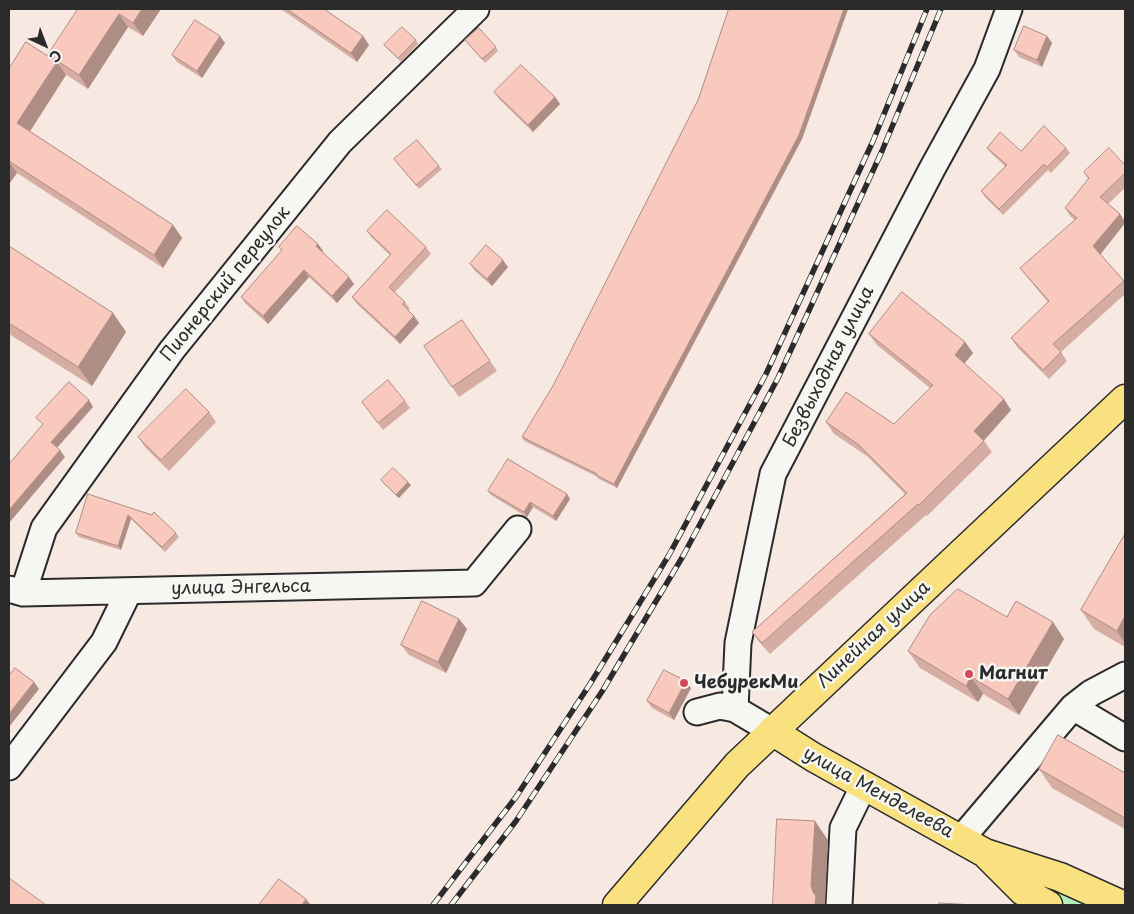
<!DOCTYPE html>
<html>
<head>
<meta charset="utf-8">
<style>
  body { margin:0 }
  #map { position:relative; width:1134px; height:914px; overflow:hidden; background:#f7e8e2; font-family:"Playpen Sans",sans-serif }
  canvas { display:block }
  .frame { position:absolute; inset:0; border:10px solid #2b2b2b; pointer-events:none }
  .north { position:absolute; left:20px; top:20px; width:50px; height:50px; -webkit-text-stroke:4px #f6f6f2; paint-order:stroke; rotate:137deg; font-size:14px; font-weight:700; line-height:20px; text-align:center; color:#2b2b2b }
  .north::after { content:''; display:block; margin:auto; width:18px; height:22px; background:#2b2b2b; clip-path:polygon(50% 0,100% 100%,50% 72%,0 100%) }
</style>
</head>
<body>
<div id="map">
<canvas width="1134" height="914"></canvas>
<div class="frame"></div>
<div class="north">С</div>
</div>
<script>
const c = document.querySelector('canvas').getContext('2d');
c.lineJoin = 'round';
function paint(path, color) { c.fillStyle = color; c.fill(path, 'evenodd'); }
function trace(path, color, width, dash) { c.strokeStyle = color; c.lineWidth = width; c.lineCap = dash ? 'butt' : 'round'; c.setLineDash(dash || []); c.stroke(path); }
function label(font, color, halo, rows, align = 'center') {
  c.font = font + ' "Playpen Sans",sans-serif'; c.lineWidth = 5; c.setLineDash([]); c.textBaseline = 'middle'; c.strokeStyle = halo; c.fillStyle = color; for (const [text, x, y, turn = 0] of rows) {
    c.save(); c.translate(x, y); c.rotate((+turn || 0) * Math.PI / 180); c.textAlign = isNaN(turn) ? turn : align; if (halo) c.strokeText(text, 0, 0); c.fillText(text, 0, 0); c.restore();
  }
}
const green = new Path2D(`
  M1052,887L1095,905C1080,905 1056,908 1049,890Z`);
const minor = new Path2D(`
  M9,589L23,593L474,583L518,529
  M23,593L44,528L172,350L340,142L476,9
  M1073,707L1125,738
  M697,712L720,706L735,709
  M772,731L735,709L738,643L773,474L932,169L987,69L1009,9
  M9,767L104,642L129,591
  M961,839L1073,707L1091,693L1125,675
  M839,905L843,828L864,785`);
const major = new Path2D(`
  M772,731L813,757L985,853L1060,877L1122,905
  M988,856L1023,891L1048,905
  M617,905L737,765L1125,399`);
const rail = new Path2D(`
  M433,905L516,797L590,684L669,555L766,374L873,141L927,9
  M451,905L516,821L603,690L683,556L778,378L882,151L941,9`);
const wall = new Path2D(`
  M78,9H161L143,36L128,27L88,89L65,74L66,75L30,131L173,225L182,238L163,268L17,173L9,184V69L49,57Z
  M281,9H324L363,36L369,45L357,62Z
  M729,9H848L802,139L617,488L599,479L596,476L524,441L522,437L554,384L698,100Z
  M1047,36L1052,43L1042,67L1019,57L1014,50Z
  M416,40L418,44L401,62L384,45Z
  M465,40L496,47L498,51L485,63Z
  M225,43L202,78L177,62L172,55Z
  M494,92L555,97L560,104L533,132L499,99Z
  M987,148L1021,151L1066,148L1070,153L1051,173L1048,170L1003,215L985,197L981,191L1005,166L991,153Z
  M394,159L439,166L442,169L419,189Z
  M1125,165V188L1108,204L1120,214L1125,222V223L1100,254L1125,282V294L1061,352L1067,361L1049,379L1018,348L1011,338L1048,302L1027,277L1020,268L1075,220L1071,217L1065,208L1088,179L1084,172Z
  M367,231L426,247L431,254L395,292L405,302L410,309L408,310L414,316L419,323L400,344L357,304L352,297L390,255L372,238Z
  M318,244L323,251L322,252L354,284L337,303L309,277L268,324L246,304L241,297L282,251L279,247Z
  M9,247L113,313L126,332L92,386L9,334Z
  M470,264L508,267L492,286L475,271Z
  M462,320L497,371L459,397L424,346Z
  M869,334L965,342L973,353L964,364L1011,410L984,441L992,452L927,516L926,515L770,654L760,643L752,632L905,494L867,456L834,434L826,422L894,424L930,388L877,345Z
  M405,401L410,408L383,430L362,402Z
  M209,412L216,422L169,471L145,447L138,437Z
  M381,480L411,485L399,498L384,484Z
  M488,491L567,494L570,499L556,521L533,507L527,517L491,495Z
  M88,494L176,533L179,537L165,552L131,519L121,550L79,537L76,533Z
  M1125,534V647L1094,629L1081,610Z
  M459,619L467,629L446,673L409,655L401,645Z
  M1064,639L1019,715L983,694L978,702L920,668L908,651Z
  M691,688L674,720L652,708L647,701Z
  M1039,769L1125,773V829L1052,788Z`);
const shadedWall = new Path2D(`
  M142,9H161L143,36L133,23Z
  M844,9H848L802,139L617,488L614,484Z
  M119,14L128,27L88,89L79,75Z
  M220,36L225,43L202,78L197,71Z
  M363,36L369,45L357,62L351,53Z
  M1047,36L1052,43L1042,67L1037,60Z
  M57,62L66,75L27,136L17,123Z
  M555,97L560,104L533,132L528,125Z
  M9,162L17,173L9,184Z
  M1120,214L1125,222V223L1100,255L1093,246Z
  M173,225L182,238L163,268L154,255Z
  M318,244L323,251L321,254L316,246Z
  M503,260L508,267L492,286L487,279Z
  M304,270L309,277L268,324L263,316Z
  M349,277L354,284L337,303L332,296Z
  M113,313L126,332L92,386L78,367Z
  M414,316L419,323L400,344L395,337Z
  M965,342L973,353L962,366L955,355Z
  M1004,399L1011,410L982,442L974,431Z
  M89,400L93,407L56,449L51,442Z
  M60,450L65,457L9,523V510Z
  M408,482L411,485L399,498L396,495Z
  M567,494L570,499L556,521L553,516Z
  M530,502L533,507L527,517L524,512Z
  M128,515L131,519L121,550L118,546Z
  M1125,616V643L1117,631Z
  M459,619L467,629L446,673L438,662Z
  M1053,622L1064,639L1019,715L1008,699Z
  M971,677L983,694L978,702L966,686Z
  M686,681L691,688L674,720L669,713Z
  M34,682L39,689L9,727V714Z
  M815,821L828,840L825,905H815L811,885Z
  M306,899L311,905H302Z`);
const building = new Path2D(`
  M78,9H142L133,23L119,14L79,75L48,55Z
  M287,9H324L363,36L351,53Z
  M729,9H844L799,135L614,484L596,475L597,474L522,437L554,384L698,100Z
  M195,20L220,36L197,71L172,55Z
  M1024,26L1047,36L1037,60L1014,50Z
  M402,27L416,40L398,58L384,45Z
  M479,28L496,47L482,59L465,40Z
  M26,42L57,62L17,123L173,225L154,255L9,161V69Z
  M521,65L555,97L528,125L494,92Z
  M1044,126L1066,148L1047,167L1044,164L999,209L981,191L1007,165L987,148L1000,132L1021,151Z
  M417,140L439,166L416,185L394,159Z
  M1109,148L1125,165V173L1100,197L1120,214L1093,246L1124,281L1053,344L1061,352L1043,370L1011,338L1049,301L1020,268L1077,218L1065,208L1089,178L1084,172Z
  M387,210L426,247L389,287L405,302L402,304L414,316L395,337L352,297L391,254L367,231Z
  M297,226L318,244L316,246L349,277L332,296L304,270L263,316L241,297L282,250L279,247Z
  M486,245L503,260L487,279L470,264Z
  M9,246L113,313L78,367L9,323Z
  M902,292L965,342L955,355L1004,399L974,431L984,441L919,505L918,504L762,643L752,632L907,493L859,445L826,422L846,392L894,424L933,385L869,334Z
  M462,320L490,361L452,387L424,346Z
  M388,380L405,401L378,423L362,402Z
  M69,382L89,400L51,442L60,450L9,510V464L43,424L36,418Z
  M186,389L209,412L161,460L138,437Z
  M508,459L567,494L553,516L530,502L524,512L488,491Z
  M393,468L408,482L396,495L381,480Z
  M88,494L152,515L154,512L176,533L162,547L128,515L118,546L76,533Z
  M1125,534V616L1117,631L1081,610Z
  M958,589L1007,617L1016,601L1053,622L1008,699L971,677L966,686L908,651L930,615Z
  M422,601L459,619L438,662L401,645Z
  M15,668L34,682L9,714V676Z
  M664,670L686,681L669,713L647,701Z
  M1058,735L1125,773V818L1039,769Z
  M777,819L815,821L811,885L813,892L816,896L815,905H773Z
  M9,878L46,905H9Z
  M279,879L306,899L302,905H259Z
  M939,903L975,905H939Z`);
const markers = [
  [969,674,5,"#d1495b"],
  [684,683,5,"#d1495b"]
];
const streetNames = [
  ["Пионерский переулок",226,284,-51],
  ["Безвыходная улица",829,367,-63],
  ["улица Энгельса",241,588,-1],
  ["Линейная улица",874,635,-43],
  ["улица Менделеева",878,793,29]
];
const poiNames = [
  ["Магнит",979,674],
  ["ЧебурекМи",694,683]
];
paint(green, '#b3f0b7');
trace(minor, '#2b2b2b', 29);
trace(major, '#2b2b2b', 31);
trace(minor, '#f6f6f2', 25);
trace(major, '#fae180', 28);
trace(rail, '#2b2b2b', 5.5);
trace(rail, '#f6f6f2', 4, [11]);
paint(wall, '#d5ada2');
paint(shadedWall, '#ae8d84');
paint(building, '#f8c9bc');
trace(building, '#ae8d84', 1);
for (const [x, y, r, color] of markers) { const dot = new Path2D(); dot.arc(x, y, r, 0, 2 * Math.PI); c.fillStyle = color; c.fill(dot); trace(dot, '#f6f6f2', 2); }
label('18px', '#2b2b2b', '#f6f6f2', streetNames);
label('bold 18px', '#2b2b2b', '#f6f6f2', poiNames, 'left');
</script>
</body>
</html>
